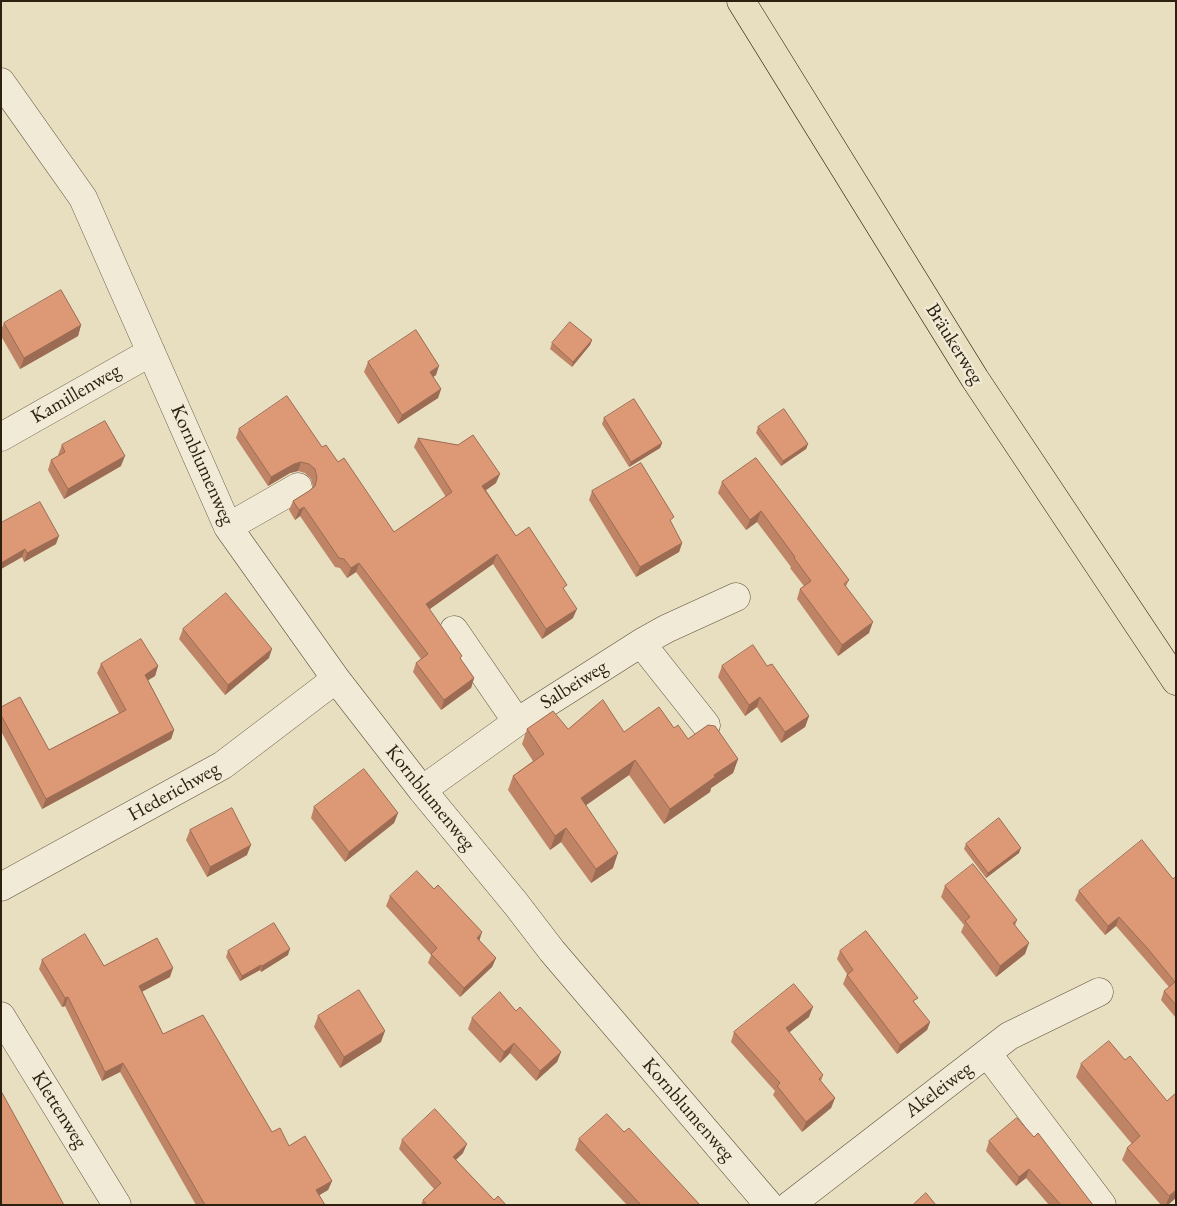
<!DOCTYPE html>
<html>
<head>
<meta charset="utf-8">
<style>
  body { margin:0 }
  #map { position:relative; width:1177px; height:1206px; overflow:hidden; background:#e8dec0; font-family:"EB Garamond",serif }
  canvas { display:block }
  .frame { position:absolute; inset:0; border:2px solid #2d200f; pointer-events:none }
</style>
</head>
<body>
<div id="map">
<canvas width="1177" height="1206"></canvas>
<div class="frame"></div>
</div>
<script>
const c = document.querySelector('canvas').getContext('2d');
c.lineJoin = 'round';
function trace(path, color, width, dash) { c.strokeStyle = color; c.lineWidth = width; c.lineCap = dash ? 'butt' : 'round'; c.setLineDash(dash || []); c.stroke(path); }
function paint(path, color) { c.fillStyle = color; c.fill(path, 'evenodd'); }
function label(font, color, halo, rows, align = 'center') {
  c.font = font + ' "EB Garamond",serif'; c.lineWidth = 5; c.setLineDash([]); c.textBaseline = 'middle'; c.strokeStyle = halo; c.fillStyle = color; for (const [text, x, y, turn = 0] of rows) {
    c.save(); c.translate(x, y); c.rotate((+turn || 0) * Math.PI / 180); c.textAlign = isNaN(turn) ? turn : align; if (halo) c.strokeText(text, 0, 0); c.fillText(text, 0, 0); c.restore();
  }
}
const minor = new Path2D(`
  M1,82L83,198L228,527L336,679L422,790L516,904L552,951L769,1205
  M1,437L151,352
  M228,527L298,487
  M454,630L517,722
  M641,643L706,725
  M422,790L517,722L641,643L666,629L736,597
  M1,887L223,765L336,679
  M1,1016L117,1205
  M987,1053L1102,1205
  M790,1205L1009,1036L1099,992`);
const major = new Path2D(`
  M741,1L975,379L1176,681`);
const wall = new Path2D(`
  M4,323L81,325L78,336L20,369L1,336V330Z
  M592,340L590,345L572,367L550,349L552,343Z
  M368,362L436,375L433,377L441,389L438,398L398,424L364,372Z
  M604,418L662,443L660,448L629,467L602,424Z
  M758,427L808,444L806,449L781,466L756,433Z
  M239,429L322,447L338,462L394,532L446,497L414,447L418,438L496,483L486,490L516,536L565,591L573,618L542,639L493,564L429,609L461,660L474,678L471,688L441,710L413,672L416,663L421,659L356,572L347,578L340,568L335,567L300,516L295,520L289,510L293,501L309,491L313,487L311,479L305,473L298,471L290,473L268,486L236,438Z
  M62,445L121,466L64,499L48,470L51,460L59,456L58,455Z
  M756,458L849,580L846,586L869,633L838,656L797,599L800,589L804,586L790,568L791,567L757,522L746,530L718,493L722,482Z
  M592,491L682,543L679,552L636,577L589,500Z
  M1,523L56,544L24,562L22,557L1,569Z
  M183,629L269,658L225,695L179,639Z
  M101,664L158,666L155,676L148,680L174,730L171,739L42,809L1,731V707L49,750L119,713L97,673Z
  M722,666H767L809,716L805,727L781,743L757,707L745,716L718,677Z
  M674,728L688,739L738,759L733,773L711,788L710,792L664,824L629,775L586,805L613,868L591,883L561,842L550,850L508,790L513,776L533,761L522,744L527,729H568L624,732Z
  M314,807L398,813L394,823L345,862L311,818Z
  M190,830L247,855L207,877L186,840Z
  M966,844L1019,853L986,878L964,849Z
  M1176,876V1018L1161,1000L1164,991L1169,987L1144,958L1116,926L1105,935L1075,900L1079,891L1173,879Z
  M945,886L1017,920L1015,926L1025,954L996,977L961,932L964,925L941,897Z
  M390,896L479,941L496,958L492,967L460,997L428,963L431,955L386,906Z
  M228,951L288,955L261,972L260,970L240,981L226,957Z
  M840,951L930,1022L927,1030L897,1054L843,984L847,974L837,959Z
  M42,960L104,966L170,977L142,991L163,1034L272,1132L332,1181L328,1190L319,1195L325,1205H196L120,1072L102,1081L65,1006L62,1007L39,969Z
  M516,1011L561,1052L557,1062L536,1081L510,1053L500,1063L468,1029L472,1018Z
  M318,1016L381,1042L340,1068L314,1027Z
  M809,1017L789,1032L823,1075L821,1081L835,1098L831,1108L802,1132L773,1095L775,1091L731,1042L734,1032Z
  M1125,1060L1167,1101L1176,1093L1168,1205H1161L1122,1160L1127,1148L1132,1144L1076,1077L1081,1064Z
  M624,1132L700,1205H627L575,1150L579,1139Z
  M402,1140L463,1153L456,1160L494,1200L506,1205H421L423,1200L434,1189L399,1149Z
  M989,1141L1093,1205H1049L1026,1178L1016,1186L986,1151Z`);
const shadedWall = new Path2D(`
  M81,325L78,336L20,369L24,358Z
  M592,340L590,345L572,367L573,362Z
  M439,366L436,375L427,381L430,372Z
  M441,389L438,398L398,424L402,415Z
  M662,443L660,448L629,467L631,462Z
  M808,444L806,449L781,466L783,461Z
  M125,456L121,466L64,499L68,489Z
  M301,462L298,471L290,473L268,486L271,477L294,464Z
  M500,474L496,483L479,495L482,486Z
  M304,507L300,516L295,520L299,510Z
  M761,511L757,522L746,530L750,520Z
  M59,536L56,544L24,562L27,553Z
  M682,543L679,552L636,577L640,567Z
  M25,549L22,557L1,569V563Z
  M497,554L493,564L423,614L426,604Z
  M359,563L356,572L347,578L351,568Z
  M577,609L573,618L542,639L546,629Z
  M873,622L869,633L838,656L842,645Z
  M272,649L269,658L225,695L228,685Z
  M158,666L155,676L142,684L145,675Z
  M474,678L471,688L441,710L444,700Z
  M760,697L757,707L745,716L749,705Z
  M809,716L805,727L781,743L785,732Z
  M174,730L171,739L42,809L46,799Z
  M738,759L733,773L711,788L710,792L664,824L670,809L714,775Z
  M635,760L629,775L575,813L581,798Z
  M398,813L394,823L345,862L349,852Z
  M566,828L561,842L550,850L555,836Z
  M251,845L247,855L207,877L210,867Z
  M1021,848L1019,853L986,878L988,873Z
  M618,853L613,868L591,883L596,869Z
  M1119,917L1116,926L1105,935L1108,926Z
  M482,932L479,942L477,938Z
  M1029,943L1025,954L996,977L1000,966Z
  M290,949L288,955L261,972L262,966Z
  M496,958L492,967L460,997L464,988Z
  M261,965L260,970L240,981L242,976Z
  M173,968L170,977L136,995L139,986Z
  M68,997L65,1006L62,1007L65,998Z
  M813,1007L809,1017L782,1038L786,1028Z
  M930,1022L927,1030L897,1054L900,1045Z
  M385,1031L381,1042L340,1068L344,1057Z
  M514,1043L510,1053L500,1063L504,1052Z
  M561,1052L557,1062L536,1081L540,1071Z
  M123,1063L120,1072L102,1081L105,1072Z
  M835,1098L831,1108L802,1132L806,1122Z
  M467,1144L463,1153L449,1166L453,1157Z
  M1029,1169L1026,1178L1016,1186L1019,1177Z
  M332,1181L328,1190L313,1199L316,1190Z
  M1176,1190V1198L1168,1205H1166L1169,1196Z`);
const building = new Path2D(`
  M61,290L81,325L24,358L4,323Z
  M570,322L592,340L573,362L552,343Z
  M416,330L439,366L430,372L441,389L402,415L368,362Z
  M287,396L322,447L326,445L338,462L344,458L394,532L452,492L418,438L458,445L473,435L500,474L482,486L516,536L529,527L567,585L563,588L577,609L546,629L497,554L426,604L462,656L460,658L474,678L444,700L416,663L428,654L359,563L351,568L344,559L339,558L304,507L299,510L293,501L309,491L315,486L317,478L315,469L309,464L301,462L294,464L271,477L239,429Z
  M634,399L662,443L631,462L604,418Z
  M784,409L808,444L783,461L758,427Z
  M105,421L125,456L68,489L51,460L65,452L62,445Z
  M756,458L849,580L844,584L873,622L842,645L800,589L811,581L794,558L795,557L761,511L750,520L722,482Z
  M641,463L674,517L670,520L682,543L640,567L592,491Z
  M40,502L59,536L27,553L25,549L1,563V523Z
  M226,593L272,649L228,685L183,629Z
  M141,639L158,666L145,675L174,730L46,799L1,715V707L20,697L49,750L126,710L101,664Z
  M753,645L767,666L772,664L809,716L785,732L760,697L749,705L722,666Z
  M603,700L624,732L659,707L674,728L678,725L688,739L708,725L715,726L738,759L714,775L715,777L670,809L635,760L581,798L618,853L596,869L566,828L555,836L513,776L544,754L527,729L553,711L568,729Z
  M364,769L398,813L349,852L314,807Z
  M232,808L251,845L210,867L190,830Z
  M999,818L1021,848L988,873L966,844Z
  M1142,840L1173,879L1176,876V1005L1164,991L1175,982L1148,949L1119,917L1108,926L1079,891Z
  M973,864L1017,920L1013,923L1029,943L1000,966L965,921L970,917L945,886Z
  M417,871L434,889L438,885L482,932L477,938L496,958L464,988L431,954L437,948L390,896Z
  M274,923L290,949L262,966L261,965L242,976L228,951Z
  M866,931L918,998L913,1001L930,1022L900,1045L847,975L853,970L840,951Z
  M85,934L104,966L157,938L173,968L139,986L163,1034L203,1015L272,1132L280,1128L289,1146L305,1136L332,1181L316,1190L325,1205H205L123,1063L105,1072L68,997L65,998L42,960Z
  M794,984L813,1007L786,1028L823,1075L819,1079L835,1098L806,1122L777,1086L780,1083L734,1032Z
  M359,990L385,1031L344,1057L318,1016Z
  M500,992L516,1011L520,1007L561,1052L540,1071L514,1043L504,1052L472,1018Z
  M1109,1041L1125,1060L1130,1056L1167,1101L1176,1093V1190L1169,1196L1127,1148L1140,1136L1081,1064Z
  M1,1091L64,1205H1Z
  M435,1109L467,1144L453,1157L494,1200L498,1196L506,1205H427L423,1200L441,1183L402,1140Z
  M607,1114L624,1132L629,1128L700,1205H641L579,1139Z
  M1017,1118L1034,1137L1038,1133L1093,1205H1061L1029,1169L1019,1177L989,1141Z
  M926,1193L936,1205H913Z`);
const streetNames = [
  ["Bräukerweg",954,344,58],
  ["Kamillenweg",76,394,-30],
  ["Kornblumenweg",202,465,66],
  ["Salbeiweg",574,685,-32],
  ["Hederichweg",174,792,-29],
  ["Kornblumenweg",430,798,51],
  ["Akeleiweg",939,1090,-37],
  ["Klettenweg",59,1110,58],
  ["Kornblumenweg",688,1110,49]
];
trace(minor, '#5c503b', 29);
trace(major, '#2d200f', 29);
trace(minor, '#f0ead6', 28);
trace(major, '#e8dec0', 28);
paint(wall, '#be8465');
paint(shadedWall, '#9b6b53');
paint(building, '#dd9976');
trace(building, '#9b6b53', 1);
label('20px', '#2d200f', '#f0ead6', streetNames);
</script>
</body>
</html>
